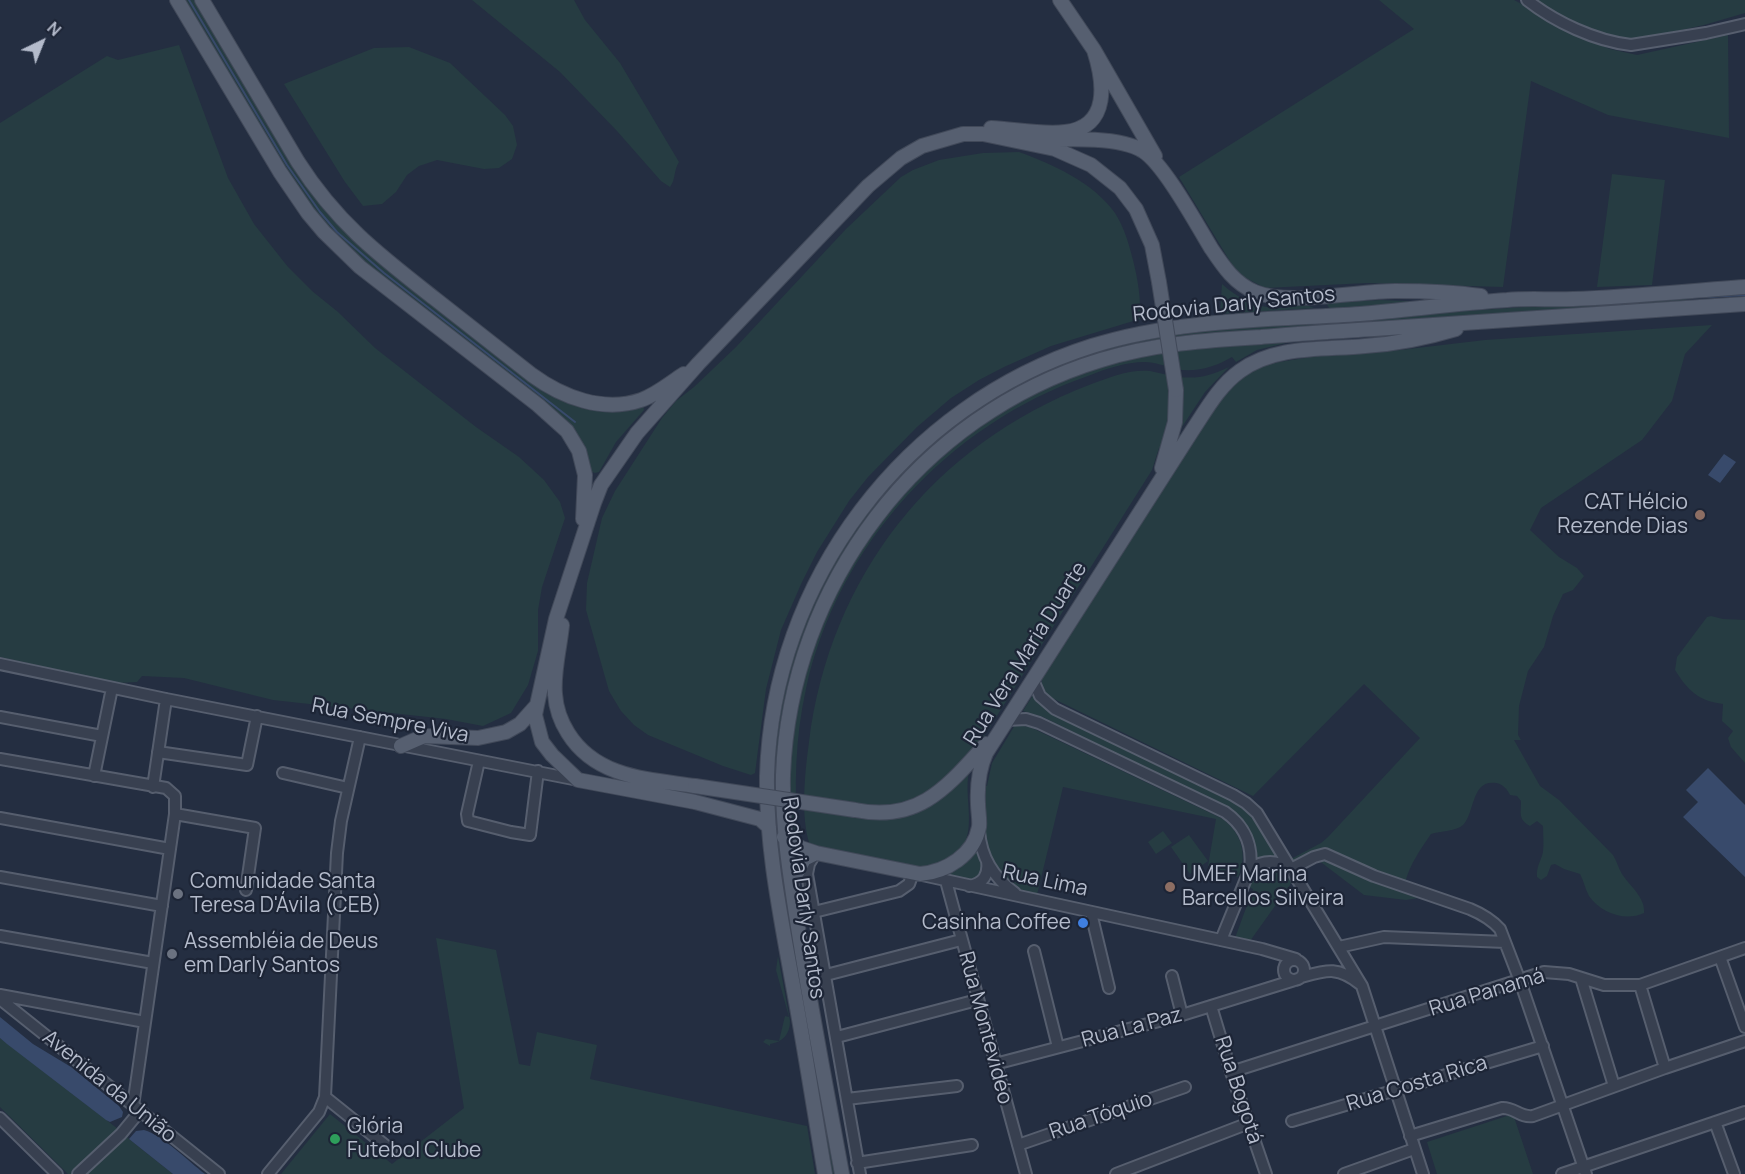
<!DOCTYPE html>
<html>
<head>
<meta charset="utf-8">
<style>
  body { margin:0 }
  #map { position:relative; width:1745px; height:1174px; overflow:hidden; background:#242e41; font-family:Manrope,sans-serif }
  canvas { display:block }
  .north { position:absolute; left:12px; top:12px; width:60px; height:60px; -webkit-text-stroke:4px #1d2536; paint-order:stroke; rotate:43deg; font-size:16px; font-weight:700; line-height:24px; text-align:center; color:#b4bbcb }
  .north::after { content:''; display:block; margin:auto; width:21px; height:27px; background:#b4bbcb; clip-path:polygon(50% 0,100% 100%,50% 72%,0 100%) }
</style>
</head>
<body>
<div id="map">
<canvas width="1745" height="1174"></canvas>
<div class="north">N</div>
</div>
<script>
const c = document.querySelector('canvas').getContext('2d');
c.lineJoin = 'round';
function paint(path, color) { c.fillStyle = color; c.fill(path, 'evenodd'); }
function trace(path, color, width, dash) { c.strokeStyle = color; c.lineWidth = width; c.lineCap = dash ? 'butt' : 'round'; c.setLineDash(dash || []); c.stroke(path); }
function label(font, color, halo, rows, align = 'center') {
  c.font = font + ' Manrope,sans-serif'; c.lineWidth = 4.5; c.setLineDash([]); c.textBaseline = 'middle'; c.strokeStyle = halo; c.fillStyle = color; for (const [text, x, y, turn = 0] of rows) {
    c.save(); c.translate(x, y); c.rotate((+turn || 0) * Math.PI / 180); c.textAlign = isNaN(turn) ? turn : align; if (halo) c.strokeText(text, 0, 0); c.fillText(text, 0, 0); c.restore();
  }
}
const green = new Path2D(`
  M182,0H196L336,221L363,248L553,394L643,405L644,410L616,442L599,472L595,473L590,471L584,452L354,256L306,204Z
  M472,0H574L585,20L620,63L679,162C673,172 676,179 670,187L661,181L617,131L560,72Z
  M1379,0H1514L1598,44L1610,49L1637,55L1728,35L1729,138L1608,115L1531,81L1503,287L1367,283L1265,288L1244,277L1234,268L1179,177L1414,29Z
  M1536,0H1745V13L1704,25L1641,39L1619,41L1549,14Z
  M179,45L228,178L254,224L288,267L312,291L338,312L375,348L476,427L519,457L544,480L560,502L565,518L542,587L538,610V651L528,685L511,713L483,726L446,719L273,700L184,678L142,676L137,682L118,683L0,657V123L107,56L118,60Z
  M409,47L450,63L505,115L513,126L517,145L512,159L499,168L484,169L437,160L419,166L407,175L396,192L382,204L363,206L345,182L284,84L374,48Z
  M1019,152C1052,164 1093,182 1115,213C1124,227 1129,244 1133,260C1138,280 1141,298 1140,319L1051,346L1004,367L979,380L951,398L917,427L868,477L849,501L817,552L802,582L781,630L766,689L755,773L751,775L723,766L648,735L634,725L621,711L609,691L586,610L587,583L602,518L615,491L662,418L676,401L694,387L736,347L846,229L901,177L913,170L939,160L983,153Z
  M1612,174L1665,180L1652,285L1597,287Z
  M1222,284C1239,299 1258,309 1282,308C1293,307 1304,303 1314,308L1220,314Z
  M1686,296L1687,302L1333,327V320Z
  M1380,300L1432,302L1330,309L1326,303Z
  M1322,320V328L1169,340L1014,391L983,410L939,442L912,467L876,507L845,552L827,584L805,634L794,668L790,686L778,771L773,783L777,721L799,631L839,548L908,462L995,394L1078,355L1168,334Z
  M1712,325L1685,354L1672,401L1642,440L1541,508L1530,530L1559,557L1577,568L1584,576L1573,590L1563,594L1553,616L1544,647L1528,671L1519,706L1518,735L1521,740H1514L1540,786L1559,800L1613,855C1617,861 1618,868 1622,874C1629,885 1646,898 1644,913C1625,922 1601,913 1589,896C1585,889 1584,881 1580,874L1564,869L1555,864L1551,865L1547,876L1541,880L1537,877C1536,867 1541,861 1543,852C1544,843 1543,834 1543,826L1537,821L1530,826C1518,819 1521,814 1521,801L1517,796L1510,795C1507,789 1503,784 1496,783C1471,779 1475,813 1463,825C1457,831 1440,831 1431,834C1420,850 1410,864 1405,883L1418,898L1406,900L1364,895L1318,860H1314L1300,873L1291,859L1321,843L1328,837L1420,738L1364,684L1253,796L1050,697L1042,689V678L1218,402L1239,379L1252,370L1267,364L1317,356L1400,350L1485,340Z
  M1294,341L1257,350L1236,362L1232,357C1215,367 1195,373 1176,369C1165,366 1155,362 1145,362C1126,362 1105,369 1088,376C949,424 837,545 806,689C795,738 794,788 798,838C781,813 793,730 799,700C834,538 959,404 1119,362C1176,347 1236,346 1294,341Z
  M1229,367L1205,392L1174,439L1159,448L1152,470L983,738C976,751 970,763 968,778C965,804 979,840 952,857C939,864 935,866 921,867L810,845C800,818 805,771 809,742C830,576 933,445 1089,385C1108,378 1129,369 1150,371C1156,372 1162,374 1168,375C1192,380 1206,378 1229,367Z
  M1711,616L1723,619L1745,620V763L1731,747L1728,738L1733,731L1722,721L1723,704C1699,701 1688,691 1675,670L1677,657L1707,617Z
  M1033,695L1047,710L1238,804L1254,819L1276,856L1255,860C1256,839 1248,823 1231,810L1043,717L1023,711Z
  M1015,725L1030,727L1223,819C1242,834 1248,855 1238,877L1208,866L1216,819L1063,787L1037,895C1013,892 991,871 986,847C981,828 982,806 981,786H987L992,763Z
  M1163,831L1172,843L1156,854L1148,842Z
  M1189,835L1208,861L1190,874L1171,847Z
  M775,837L781,841L838,1174H832L778,870Z
  M976,845L983,871L976,881L945,877L942,874Z
  M1275,867L1288,875L1291,882L1290,885L1250,941L1235,938L1253,889L1247,886C1256,869 1257,868 1275,867Z
  M436,938L496,950L519,1064L530,1066L537,1032L597,1045L590,1079L807,1126L815,1174H281L330,1114L392,1164L464,1108Z
  M778,956L790,1021C790,1034 783,1042 770,1044V1046L763,1042L766,1039L779,1041L785,1016L789,1017L776,970Z
  M0,1038L118,1129L75,1174H68L0,1107Z
  M1513,1114L1533,1174H1437L1427,1142Z
  M125,1135L129,1139L173,1174H87Z`);
const water = new Path2D(`
  M1724,454L1736,462L1720,483L1708,475Z
  M1708,768L1745,805V877L1683,817L1698,802L1686,790Z
  M0,1017L33,1044L71,1067L119,1106L123,1112L122,1117L110,1122L106,1120L7,1044L0,1038Z
  M144,1130C164,1136 188,1161 205,1174H173L129,1139L136,1131Z`);
const stream = new Path2D(`
  M189,0L287,165L320,212L337,232L384,273L575,422
  M1706,297L1745,295`);
const minor = new Path2D(`
  M1527,0C1555,22 1595,41 1631,45L1706,33L1745,24
  M0,664L166,699L578,780
  M1033,680L1040,696L1055,709L1233,795L1246,803L1257,813L1362,986L1423,1174
  M0,717L102,736
  M1007,720L1026,719L1039,723L1225,812C1245,826 1253,846 1250,869L1221,940
  M158,752L247,765L257,716
  M0,759L166,788L175,796V814L133,1106
  M479,761L467,814L468,821L511,832L530,835L538,771
  M283,773L348,788
  M94,776L112,688
  M153,787L166,699
  M175,814L255,828L246,890
  M0,818L170,849
  M979,831C981,857 994,878 1015,893
  M815,854L809,864L807,874L860,1174
  M1250,869C1263,860 1277,860 1291,869
  M1291,869L1314,857L1325,854L1374,876L1470,909C1482,914 1491,919 1500,929L1520,981L1586,1174
  M0,877L162,906
  M946,881L1026,1174
  M969,886C983,884 989,875 987,861
  M814,912L899,891L909,884L913,873L1262,949L1296,959
  M1091,913L1109,988
  M0,936L153,963
  M1339,947L1384,937L1505,942
  M1034,951L1058,1047
  M1720,957L1745,1027
  M1284 970a10 10 0 1 1 20 0a10 10 0 1 1-20 0Z
  M826,975L961,940
  M1172,976L1182,1015
  M1301,977C1327,970 1338,966 1360,984
  M1581,978L1614,1086
  M1640,985L1665,1068
  M0,995L145,1022
  M0,999L219,1174
  M1211,1006L1231,1072L1266,1174
  M837,1037L977,1000
  M995,1064L1182,1015L1298,979
  M1231,1072L1544,972L1569,974L1604,985H1640L1745,948
  M325,1097L391,1150
  M847,1099L957,1086
  M0,1118L57,1174
  M1292,1121L1543,1046
  M1715,1122L1734,1174
  M1410,1136L1502,1108C1514,1107 1520,1118 1533,1116L1665,1068L1745,1041
  M1018,1145L1185,1087
  M857,1163L972,1145
  M78,1174L121,1134L140,1111
  M268,1174L319,1112L325,1097L337,853L341,821L360,737
  M1116,1174L1249,1123
  M1344,1174L1414,1149
  M1562,1174L1745,1112`);
const major = new Path2D(`
  M177,0L280,172L308,213L324,232L360,267L538,405L567,431L579,451L585,475L583,519
  M202,0L298,162C337,223 379,255 434,298C467,324 499,349 532,375C562,397 603,413 641,400C656,395 670,383 684,374
  M1060,0L1094,50L1155,156
  M991,128C1014,129 1043,135 1065,132C1111,127 1104,81 1094,50
  M1036,140C1064,139 1120,136 1143,151C1164,164 1197,225 1211,248C1223,266 1234,283 1255,292C1288,306 1357,291 1395,291C1423,291 1453,292 1481,296
  M1162,468L1175,422L1176,390
  M562,625C560,647 553,672 555,694C556,708 561,722 568,733C596,778 648,779 695,786
  M401,746L424,736L478,738L506,732L520,724L537,705
  M855,810C919,823 947,787 986,744
  M769,827L760,819L695,802L578,780L552,755L542,742L535,715L537,705L556,619L594,503L601,485L637,433L698,364L868,186L901,158L922,146L963,134H983L1055,149L1091,165L1120,188L1136,209L1152,245L1159,282
  M784,837L801,848L816,853
  M792,882L804,859L816,853L920,874C946,872 974,855 979,827C980,820 978,811 978,804C977,786 979,769 986,753L1192,431C1206,410 1219,386 1240,371C1276,345 1324,350 1365,346C1396,344 1426,338 1456,329
  M825,1174C814,1109 804,1044 792,980C780,913 766,845 767,776C772,581 905,405 1092,346C1178,319 1271,320 1360,314C1409,310 1458,303 1507,300C1529,298 1551,300 1573,299C1630,297 1688,291 1745,287
  M842,1174C827,1092 811,1010 798,927C790,876 782,826 783,775C790,585 919,415 1101,360C1153,344 1207,340 1261,337C1299,334 1336,331 1374,329C1498,321 1621,312 1745,304`);
const majorBridge = new Path2D(`
  M1159,282L1176,390
  M695,786L855,810`);
const markers = [
  [1700,515,6,"#8d6e63"],
  [1170,887,6,"#8d6e63"],
  [178,894,6,"#6b7280"],
  [1083,923,6,"#3f7fe0"],
  [172,954,6,"#6b7280"],
  [335,1139,6,"#2e9e5b"]
];
const streetNames = [
  ["Rodovia Darly Santos",1234,305,-6],
  ["Rua Vera Maria Duarte",1026,654,-58],
  ["Rua Sempre Viva",390,721,11],
  ["Rua Lima",1045,881,12],
  ["Rodovia Darly Santos",803,898,82],
  ["Rua Panamá",1487,993,-17],
  ["Rua Montevidéo",985,1028,75],
  ["Rua La Paz",1132,1028,-15],
  ["Rua Costa Rica",1417,1084,-17],
  ["Avenida da União",109,1087,39],
  ["Rua Bogotá",1238,1090,72],
  ["Rua Tóquio",1101,1116,-19]
];
const poiNames = [
  ["CAT Hélcio",1688,503,"right"],
  ["Rezende Dias",1688,527,"right"],
  ["UMEF Marina",1182,875],
  ["Barcellos Silveira",1182,899],
  ["Comunidade Santa",190,882],
  ["Teresa D'Ávila (CEB)",190,906],
  ["Casinha Coffee",1071,923,"right"],
  ["Assembléia de Deus",184,942],
  ["em Darly Santos",184,966],
  ["Glória",347,1127],
  ["Futebol Clube",347,1151]
];
paint(green, '#263c42');
paint(water, '#384a6b');
trace(stream, '#384a6b', 2);
trace(minor, '#565e6e', 14);
trace(major, '#414959', 16);
trace(minor, '#384050', 10);
trace(major, '#565f70', 14);
trace(majorBridge, '#414959', 16, []);
trace(majorBridge, '#565f70', 14);
for (const [x, y, r, color] of markers) { const dot = new Path2D(); dot.arc(x, y, r, 0, 2 * Math.PI); c.fillStyle = color; c.fill(dot); trace(dot, '#1d2536', 2); }
label('21px', '#b4bbcb', '#1d2536', streetNames);
label('21px', '#b4bbcb', '#1d2536', poiNames, 'left');
</script>
</body>
</html>
